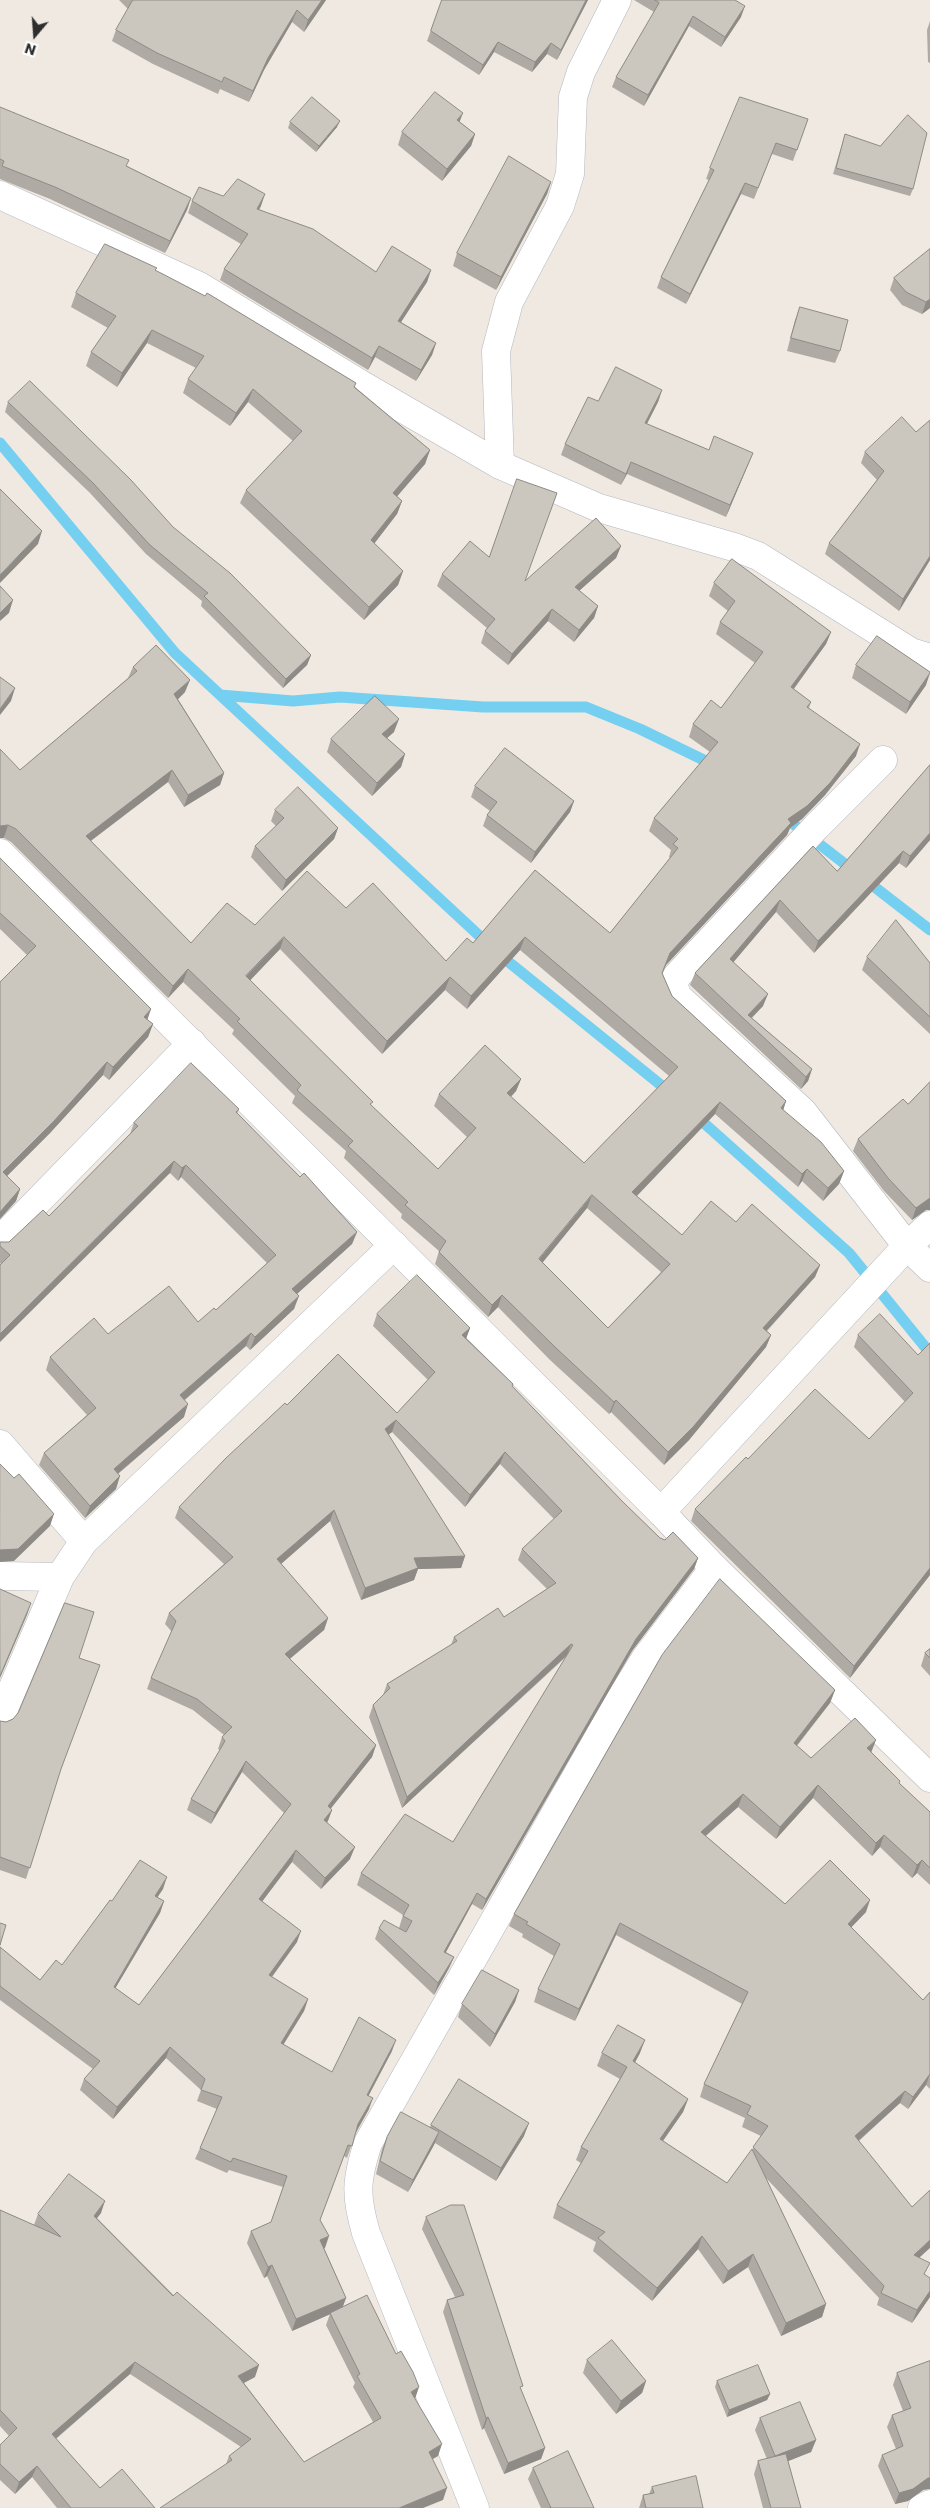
<!DOCTYPE html>
<html>
<head>
<meta charset="utf-8">
<style>
  body { margin:0 }
  #map { position:relative; width:930px; height:2508px; overflow:hidden; background:#efe9e1; font-family:Poppins,sans-serif }
  canvas { display:block }
  .north { position:absolute; left:10px; top:10px; width:50px; height:50px; -webkit-text-stroke:4px #fff; paint-order:stroke; rotate:198deg; font-size:14px; font-weight:700; line-height:20px; text-align:center; color:#2e2e2e }
  .north::after { content:''; display:block; margin:auto; width:18px; height:22px; background:#2e2e2e; clip-path:polygon(50% 0,100% 100%,50% 72%,0 100%) }
</style>
</head>
<body>
<div id="map">
<canvas width="930" height="2508"></canvas>
<div class="north">N</div>
</div>
<script>
const c = document.querySelector('canvas').getContext('2d');
c.lineJoin = 'round';
function stroke(path, color, width, dash) {
  c.strokeStyle = color;
  c.lineWidth = width;
  c.lineCap = dash ? 'butt' : 'round';
  c.setLineDash(dash || []);
  c.stroke(path);
}
function paint(path, color) {
  c.fillStyle = color;
  c.fill(path, 'evenodd');
}
const stream = new Path2D(`
  M0,443l175,210 325,302 172,139
  M220,695l73,6 47,-4 143,10h103l54,22 76,37
  M783,816l147,114
  M695,1115l154,138 81,100`);
const minor = new Path2D(`
  M0,195l199,91 163,99 138,80 99,43 138,40 21,8 153,96 19,6
  M500,465l-4,-114 13,-49 51,-96 10,-32 3,-77 8,-25 36,-72
  M883,760l-67,67 -139,149 -4,9 5,12 125,115 104,134 23,22
  M0,1240l192,-197
  M0,1444l84,97
  M661,1512l246,-266 23,-21
  M0,1576l60,1
  M0,1718l60,-141 24,-36 310,-296
  M475,2508l-109,-275c-11,-38 -10,-53 2,-90l253,-445 24,-39 69,-91
  M922,2508l8,-4`);
const tertiary = new Path2D(`
  M0,853l661,659 53,56 216,210`);
const wall = new Path2D(`
  M119,0h207l-22,32 -12,-10 -28,48 -15,32 -29,-13 -2,5 -65,-30 -41,-23 4,-11 12,-21z
  M442,0h146l-31,60 -10,-6 -15,18 -38,-20 -15,23 -52,-34z
  M634,0h101l6,17 -20,30 -32,-21 -45,80 -32,-19 4,-10 38,-65z
  M930,21v42l-2,-1 -1,-32z
  M0,107l127,59 64,32 -4,12 -22,43 -115,-54 -50,-20z
  M808,119l-15,42 -21,-7 -18,45 -13,-5 -55,110 -29,-16 4,-11 48,-97 -3,-1 4,-11z
  M290,122l47,5 -21,25 -28,-24z
  M460,122l15,12 -4,12 -29,35 -44,-36 4,-13z
  M845,134l68,55 -3,7 -77,-22z
  M551,182l-4,12 -51,96 -43,-24 4,-13z
  M223,196l38,10 -2,3 117,63 55,-2 -4,12 -26,40 35,21 -4,12 -16,26 -41,-24 -7,13 -148,-90 4,-11 17,-25 -53,-31 4,-12z
  M930,249v59l-8,6 -20,-9 -12,-15 4,-12z
  M156,271l199,116 75,63 -5,14 -28,32 5,5 -5,13 -23,30 29,27 -5,14 -34,35 -124,-117 6,-13 47,-49 -45,-39 -18,24 -47,-33 5,-14 8,-11 -49,-25 -30,44 -31,-21 5,-14 17,-24 -37,-21 5,-14z
  M800,307l40,44 -5,12 -48,-12 8,-31z
  M662,390l-4,12 -11,22 62,26 44,3 -5,12 -22,52 -99,-43 -6,11 -60,-30 4,-11 33,-43z
  M8,402l165,125 138,128 -4,10 -24,23 -82,-82 1,-5 -56,-47 -56,-61 -85,-81z
  M916,432l14,128 -31,51 -74,-57 4,-11 48,-63 -16,-17 4,-11z
  M621,546l-5,12 -37,33 19,15 -4,12 -20,24 -26,-21 -40,44 -27,-22 4,-12 2,-3 -50,-42 5,-12 47,-17 36,24z
  M714,583l117,49 -5,12 -32,45 17,13 -2,6 47,48 -31,39 -23,24 -12,9 -3,7 -121,130 -4,8 10,23 114,105 -3,9 61,61 -5,13 -16,17 -21,-20 -4,6 -83,-73 -78,82 45,39 54,-13 84,43 -5,12 -48,54 4,4 -5,12 -77,93 -25,25 -53,-53 -2,2 -59,-54 -52,-53 -10,10 -53,-53 4,-13 -38,-33 1,-4 -58,-56 2,-7 -54,-48 3,-7 -63,-62 2,-4 -51,-48 -15,16 -157,-156 -7,-4 16,-68 108,-92 5,-11 52,25 -7,7 46,74 -4,12 -36,22 -16,-25 -77,59 100,102 64,-18 91,-17 100,53 27,-18 62,-73 75,63 60,-75 -1,-1 2,-7 -22,-19 5,-13 56,-66 -21,-15 4,-13 28,-16 34,-45 -39,-29 4,-12 8,-11 -19,-15zM280,949l102,105 63,-64 22,19 53,-59 149,126 -85,87 -73,-66 5,-6 5,-12 -82,15 -5,12 33,31 -29,32 -67,-64 -121,-125zM587,1208l74,64 -53,56 -66,-66z
  M856,665l70,20 -20,29 -54,-36z
  M394,732l-7,6 18,16 -4,13 -29,29 -45,-44 4,-13z
  M930,765v75l-24,28 -7,-5 -85,90 -38,-41 -43,50 30,44 -11,12 60,51 -4,12 -7,8 -111,-104 5,-12 118,-127 24,25z
  M475,786l99,15 -4,11 -39,51 -48,-37 4,-11 3,-4 -19,-14z
  M275,810l63,18 -4,11 -52,52 -31,-34 4,-11 21,-20 -5,-5z
  M0,858l148,162 5,4 -5,13 -39,43 -6,-5 -53,58 -43,43 13,13 -4,12 -16,18 27,-264 -27,-26z
  M867,957l63,6v71l-68,-64z
  M930,1082v128h-4l-14,10 -28,-29 -31,-40 5,-12 50,-35z
  M239,1109l-2,5 63,63 57,55 -5,12 -55,50 -3,15 -44,41 -4,-4 -61,54 -1,17 -66,57 -2,15 -31,29 -46,-53 5,-12 43,-38 -41,-45 4,-13 58,-23 90,-12 18,-12 51,-47 -86,-86 -3,4 -8,-8 -169,91 -1,-1v-21h9l40,-26 81,-82 4,-11z
  M377,1314l93,14 -4,10 47,46 -1,3 110,114 38,37 38,20 -4,11 -62,82 -150,259 -10,-6 -26,48 8,5 -5,11 -15,27 -59,-56 4,-11h20l4,-13 -46,-30 4,-12 92,-31 114,-186 -165,152 -33,-91 4,-12 10,-10 4,-11 64,-39 3,-8 50,-20 43,-28 -29,-29 4,-11 32,-30 -54,-55 -35,43 -73,-75 -4,3 77,121 -4,12 -43,1 -4,11 -53,20 -31,-79 -49,43 47,54 -4,12 -34,29 86,86 -4,12 -41,51 1,2 -5,12 23,37 -29,30 -29,-27 -30,39 35,41 -25,35 36,22 -4,12 -21,34 49,27 60,-21 -23,44v14l-13,24 -9,25 -3,-2 -24,64 5,28h-1l22,50 -4,10 73,91 23,57 -6,3 11,41 -217,-36 3,-8 12,-9 -111,-73 -74,65 44,49 55,20h-98l-25,-31 -17,17 -15,-14v-35l9,-9 -9,-10v-216l34,15 4,-11 63,-1 -4,5 158,159 -11,6 60,79 69,-40 -20,-35 2,-4 -29,-58 4,-11 -38,17 -25,-55 -3,2 -17,-35 4,-12 20,-9 12,-35 -54,-17 -2,3 -32,-14 5,-11 17,-39 -20,-8 4,-11 -35,-32 -53,61 -33,-29 4,-11 9,-10 -93,-69v-53l40,33 22,-15 50,-64 51,-12 -6,8 7,4 -4,12 -45,75 24,17 145,-192 -42,-41 -31,52 -24,-14 4,-11 29,-49 -2,-1 4,-12 2,-2 -31,-25 -46,-21 4,-11 21,-46 -7,-8 4,-11 55,-49 -49,-46 4,-11 108,-102 110,8 31,-33 -55,-54z
  M858,1335l60,20 12,-12v232l-80,103 -159,-157 4,-12 53,-50 121,-20 36,-37 -51,-55z
  M930,1649v27l-9,-10 4,-13z
  M79,1658l-19,113 -34,108 -26,-9v-149l6,1 7,-3z
  M835,1690l-5,13 -33,43 14,12 60,-6 28,31 31,29v73l-13,-12 -5,5 -32,-31 -8,9 -59,-58 -37,41 -38,-32 -32,29 79,68 81,8 -15,15 72,73 7,-8v97l-4,-4 -18,24 -8,-6 -41,38 61,117 5,17 5,3v19l-18,26 -35,-18 2,-7 -113,-120 60,126 -4,13 -41,19 -33,-69 -25,17 -25,-35 -46,52 -59,-50 3,-9 -43,-24 4,-13 24,-42 -5,-3 5,-13 39,-68 -23,-13 5,-13h38l-5,10 53,36 -5,13 -20,29 64,42 25,-33 9,-14 -19,-9 3,-9 -45,-21 4,-13 38,-80 -126,-69 -41,86 -41,-19 4,-13 16,-33 -32,-19 1,-3 -14,-8 5,-12z
  M519,1990l-4,12 -25,45 -32,-30 4,-13z
  M431,2125l93,11 -28,45 -61,-38 -27,49 -32,-18 6,-25 5,-12 43,-10z
  M426,2217l95,173 24,58 -4,11 -37,15 -20,-46 -2,2 -39,-118 4,-12 8,-3 -33,-68z
  M587,2360l59,21 -4,12 -26,21 -33,-41z
  M930,2361l-7,129 -15,11 -13,3 -17,-38 4,-11 14,-6 -9,-22 5,-12 11,-4 -10,-26 4,-12z
  M717,2381l53,13 -3,6 -40,17 -12,-30z
  M760,2418l56,22 -5,12 -23,9 13,47h-38l-9,-34 4,-13 9,-2 -12,-29z
  M533,2468l61,40h-53l-13,-29z
  M652,2487l51,21h-64l4,-13 6,-1z`);
const shadedWall = new Path2D(`
  M322,0h4l-22,32 4,-12z
  M586,0h2l-31,60 4,-10z
  M745,6l-4,11 -20,30 4,-10z
  M297,10l-5,12 -28,48 -15,32 4,-11 15,-33z
  M693,16l-4,10 -45,80 4,-11z
  M498,42l-4,10 -15,23 4,-10z
  M551,43l-4,11 -15,18 3,-10z
  M463,113l-5,13 -1,-6z
  M340,121l-3,6 -21,25 3,-6z
  M475,134l-4,12 -29,35 5,-12z
  M551,182l-4,12 -51,96 5,-13z
  M745,183l-4,11 -55,110 4,-10z
  M265,194l-4,12 -8,14 4,-11z
  M191,198l-4,12 -22,43 5,-12z
  M431,270l-4,12 -33,51 4,-12z
  M930,299v9l-8,6 4,-12z
  M152,330l-5,13 -30,44 5,-14z
  M436,343l-4,12 -16,26 5,-11z
  M379,346l-4,11 -7,13 4,-12z
  M253,389l-5,13 -18,24 6,-13z
  M662,390l-4,12 -17,33 4,-12z
  M430,450l-5,14 -37,43 5,-14z
  M753,453l-5,12 -22,52 4,-12z
  M631,462l-4,12 -6,11 5,-11z
  M402,501l-5,13 -31,40 5,-14z
  M42,531l-4,13 -38,39v-8z
  M621,546l-5,12 -46,41 5,-12z
  M930,556v4l-31,51 4,-12z
  M403,571l-5,14 -34,35 5,-13z
  M13,600l-4,13 -9,8v-8z
  M598,606l-4,12 -20,24 5,-12z
  M552,609l-4,12 -40,44 4,-11z
  M831,632l-5,12 -40,55 5,-12z
  M311,655l-4,10 -24,23 3,-9z
  M930,673l-4,12 -20,29 4,-12z
  M190,680l-5,12 -15,15 4,-13z
  M15,688l-4,13 -11,14v-6z
  M399,719l-5,13 -17,15 5,-13z
  M860,744l-4,12 -31,39 -23,24 -12,9 -3,7 -121,130 -9,20 13,-32 118,-134z
  M405,754l-4,13 -29,29 5,-13z
  M172,770l-4,12 -87,66 5,-12z
  M224,773l-4,12 -36,22 4,-12z
  M574,801l-4,11 -39,51 4,-11z
  M8,825l-4,13h-4v-12z
  M338,828l-4,11 -52,52 4,-11z
  M930,833v7l-24,28 4,-12z
  M903,851l-4,12 -85,90 4,-12z
  M780,900l-4,12 -50,59 4,-12z
  M284,937l-4,12 -38,40 4,-13z
  M525,937l-5,13 -53,59 4,-13z
  M188,969l-5,13 -15,16 5,-12z
  M450,977l-5,13 -63,64 5,-13z
  M768,994l-5,12 -16,16 1,-7z
  M151,1009l-4,12 -3,-4z
  M153,1024l-5,13 -39,43 4,-13z
  M107,1062l-4,13 -53,58 -50,50 3,-11z
  M812,1069l-4,12 -7,8 5,-12z
  M521,1079l-5,12 -14,15 5,-13z
  M786,1101l-4,13 -1,-6z
  M720,1102l-5,12 -87,91 4,-13z
  M174,1161l-4,12 -170,169v-8z
  M186,1165l-5,12 -3,4 4,-13z
  M807,1169l-5,12 -4,6 4,-13z
  M844,1171l-5,13 -16,17 5,-13z
  M20,1189l-4,12 -16,18v-7z
  M592,1195l-5,13 -52,64 4,-13z
  M930,1198v12h-4l-14,10 4,-12z
  M357,1232l-5,12 -64,58 4,-13z
  M820,1265l-5,12 -57,63 5,-12z
  M502,1295l-4,12 -10,10 4,-12z
  M299,1296l-5,13 -44,41 5,-13z
  M470,1328l-4,11 -4,-4z
  M251,1333l-5,13 -70,61 4,-12z
  M771,1335l-5,12 -77,93 -25,25 4,-13z
  M616,1400l-5,12 -2,2 5,-12z
  M188,1404l-4,13 -75,64 5,-12z
  M396,1420l-4,12 -11,9 4,-12z
  M505,1452l-5,12 -35,43 5,-12z
  M120,1476l-4,13 -31,29 5,-12z
  M334,1510l-4,11 -57,50 4,-12z
  M54,1514l-4,12 -36,35 -14,1v-12z
  M465,1556l-4,12 -43,1 -4,11 -53,20 4,-12 49,-30z
  M698,1558l-4,11 -62,82 -150,259 4,-11 150,-260z
  M930,1568v7l-80,103 4,-12z
  M31,1603l-4,12 -27,63v-2z
  M328,1618l-4,12 -43,36 4,-12z
  M571,1644l-4,11 -165,153 5,-11z
  M835,1690l-5,13 -41,52 5,-12z
  M876,1740l-5,13 -4,-5z
  M376,1745l-4,12 -48,60 4,-11z
  M246,1761l-4,11 -31,52 4,-11z
  M818,1785l-5,13 -37,41 4,-12z
  M743,1794l-5,13 -42,37 5,-12z
  M332,1810l-4,11 -8,10 4,-11z
  M884,1835l-4,12 -8,9 4,-13z
  M355,1847l-5,12 -29,30 4,-11z
  M296,1850l-4,12 -37,49 4,-12z
  M922,1860l-5,13 -5,5 5,-13z
  M167,1877l-4,12 -12,18 4,-11z
  M477,1893l-5,11 -32,59 4,-11z
  M870,1900l-4,12 -23,24 5,-12z
  M164,1901l-4,12 -51,86 5,-12z
  M620,1923l-4,12 -41,86 4,-12z
  M301,1931l-4,11 -32,44 4,-11z
  M454,1957l-5,11 -15,27 4,-12z
  M519,1990l-4,12 -25,45 5,-13z
  M308,1999l-4,12 -27,44 4,-12z
  M396,2040l-4,11 -29,55 4,-11z
  M645,2040l-5,13 -12,21 5,-13z
  M170,2047l-4,11 -53,61 4,-12z
  M930,2074l-4,11 -18,24 5,-12z
  M905,2091l-5,12 -50,45 5,-12z
  M373,2098l-4,11 -15,26 4,-11z
  M688,2099l-5,13 -28,40 5,-13z
  M529,2123l-5,13 -28,45 5,-13z
  M439,2132l-5,13 -26,47 5,-12z
  M105,2201l-4,12 -11,14 4,-11z
  M329,2236l-4,12 -9,4 4,-12z
  M702,2236l-4,13 -46,52 5,-13z
  M930,2240v8l-21,19 5,-12z
  M753,2254l-5,13 -25,17 5,-13z
  M272,2265l-5,11 -3,2 4,-11z
  M930,2291v6l-18,26 5,-13z
  M346,2298l-4,11 -50,22 4,-12z
  M826,2304l-4,13 -41,19 5,-13z
  M135,2362l-5,12 -83,72 5,-12z
  M259,2365l-4,12 -21,11 4,-12z
  M646,2381l-4,12 -26,21 5,-13z
  M419,2387l-4,12 -4,-7z
  M770,2394l-3,6 -40,17 2,-7z
  M488,2417l-4,11 -2,2 4,-12z
  M816,2440l-5,12 -40,16 4,-12z
  M442,2444l-4,12 -14,8 5,-12z
  M545,2448l-4,11 -37,15 4,-11z
  M37,2466l-5,11 -17,17 4,-12z
  M928,2478h2v11l-7,1 -15,11 -13,3 4,-11z
  M447,2488l-4,12 -20,8h-24z`);
const building = new Path2D(`
  M133,0h189l-14,20 -11,-10 -29,48 -15,33 -29,-14 -2,5 -65,-29 -41,-23z
  M442,0h144l-25,50 -10,-7 -16,19 -37,-20 -15,23 -52,-34z
  M655,0h80l10,6 -20,31 -32,-21 -45,79 -32,-18 43,-74z
  M435,92l28,21 -6,7 18,14 -28,35 -45,-37z
  M312,97l28,24 -21,25 -29,-24z
  M740,97l68,22 -11,31 -21,-7 -18,45 -13,-5 -55,111 -29,-17 53,-107 -4,-2z
  M0,107l129,53 -3,6 65,32 -21,43 -115,-54 -53,-21 2,-5 -4,-2z
  M908,115l19,18 -14,56 -77,-21 9,-34 35,12z
  M509,156l42,26 -50,95 -44,-24z
  M238,179l27,15 -8,15 56,20 63,43 16,-26 39,24 -33,51 38,22 -15,27 -42,-24 -7,12 -148,-89 24,-35 -56,-33 7,-14 24,9z
  M105,244l52,24 -2,2 50,26 2,-3 149,90 -2,4 76,63 -37,43 9,8 -31,39 32,31 -34,36 -123,-117 56,-59 -49,-42 -17,24 -48,-34 16,-23 -52,-26 -30,43 -31,-21 25,-36 -40,-23z
  M930,249v50l-4,3 -20,-10 -12,-14z
  M800,307l48,13 -8,31 -49,-13z
  M616,367l46,23 -17,33 64,27 5,-14 39,17 -23,52 -99,-43 -5,12 -61,-30 23,-47 10,4z
  M30,381l101,99 42,47 57,46 81,82 -25,24 -82,-83 4,-3 -58,-48 -57,-62 -85,-81z
  M902,417l14,15 14,-12v136l-27,43 -74,-56 55,-72 -19,-19z
  M517,479l40,14 -32,88 71,-63 25,28 -46,41 23,19 -19,24 -27,-21 -40,45 -27,-23 10,-12 -53,-45 28,-33 19,16z
  M0,489l42,42 -42,44z
  M732,559l99,73 -40,55 20,15 -4,5 53,37 -30,39 -23,23 -19,13 3,4 -121,130 -8,20 10,23 114,105 -5,7 40,34 23,29 -16,17 -21,-19 -5,5 -82,-72 -88,90 50,43 29,-34 25,21 16,-18 68,61 -57,63 8,7 -78,92 -25,25 -52,-52 -2,2 -59,-55 -53,-52 -10,10 -53,-53 7,-11 -41,-36 3,-3 -60,-56 5,-5 -56,-51 4,-5 -64,-64 3,-2 -52,-50 -15,17 -157,-157 -8,-4 -8,1v-77l20,21 117,-99 -4,-4 23,-22 34,35 -16,14 50,79 -36,22 -16,-25 -86,66 105,107 36,-40 28,22 52,-54 39,37 27,-25 73,78 21,-23 6,5 62,-73 75,63 68,-85 -5,-4 5,-5 -24,-21 64,-76 -25,-18 18,-24 10,8 42,-56 -43,-30 15,-21 -21,-18zM284,937l103,104 63,-64 21,19 54,-59 153,130 -94,96 -77,-70 14,-14 -36,-34 -46,49 37,34 -38,41 -68,-65 3,-2 -127,-126zM592,1195l78,69 -62,64 -69,-69z
  M0,586l13,14 -13,13z
  M877,636l53,36v1l-20,29 -54,-37z
  M0,677l15,11 -15,21z
  M375,696l24,23 -17,15 23,20 -28,29 -46,-44z
  M505,748l69,53 -39,51 -48,-37 10,-13 -22,-16z
  M930,765v68l-20,23 -7,-5 -85,90 -38,-41 -50,59 38,35 -20,21 64,54 -6,8 -111,-104 118,-127 24,25z
  M298,787l40,41 -52,52 -31,-34 29,-28 -9,-8z
  M0,858l151,151 -7,8 9,7 -40,43 -6,-5 -53,59 -51,51 17,17 -20,23v-230l36,-36 -36,-33z
  M896,920l34,43v54l-63,-60z
  M191,1063l48,46 -3,3 64,65 4,-4 53,59 -65,57 7,7 -44,41 -4,-4 -71,62 8,9 -74,65 6,7 -30,30 -46,-53 52,-45 -46,-51 44,-39 14,16 61,-48 29,36 16,-14 2,2 60,-55 -90,-90 -4,3 -8,-7 -174,173v-69l10,-10 -10,-9v-4h9l34,-32 6,6 89,-90 -4,-3z
  M930,1082v116l-14,10 -28,-30 -30,-39 45,-40 5,5z
  M417,1275l53,53 -8,7 51,49 -1,2 110,115 38,37 5,2 8,-8 25,26 -62,81 -150,260 -9,-6 -33,59 10,5 -16,26 -59,-55 5,-8 22,12 6,-11 -9,-5 6,-11 -48,-32 44,-59 48,28 120,-197 -2,-1 -164,153 -34,-92 17,-17 -3,-4 70,-43 -3,-4 44,-29 6,9 52,-34 -34,-34 40,-38 -57,-59 -35,43 -74,-75 -11,9 80,127 -51,2 4,10 -53,20 -31,-78 -57,49 51,59 -43,36 91,91 -48,61 4,4 -8,10 31,27 -30,31 -29,-28 -37,49 42,32 -32,44 39,24 -27,44 51,29 27,-55 37,23 -29,55 6,3 -15,26 -6,22 -4,-1 -28,75 9,16 -9,4 26,58 -50,21 -24,-54 -4,2 -17,-36 20,-9 16,-46 -54,-18 -2,4 -31,-14 22,-51 -21,-7 4,-11 -35,-32 -53,60 -33,-28 16,-18 -100,-75v-39l40,33 16,-20 6,5 48,-65 2,1 28,-41 27,17 -12,19 9,5 -50,86 25,18 152,-201 -45,-43 -31,52 -24,-14 34,-58 -3,-4 10,-10 -35,-28 -46,-21 25,-57 -7,-8 64,-56 -54,-50 47,-49 59,-55 2,2 51,-51 59,59 38,-41 -58,-58z
  M880,1314l38,41 12,-12v225l-76,98 -159,-157 51,-52 2,2 67,-70 54,50 44,-46 -55,-58z
  M0,1464l14,14 5,-4 35,40 -36,35 -18,1z
  M720,1579l115,111 -41,53 17,15 44,-40 21,22 -9,8 33,33 -1,2 31,29v56l-8,-8 -5,5 -33,-30 -8,8 -58,-58 -38,42 -37,-33 -42,38 84,72 45,-44 40,40 -22,24 75,76 7,-8v82l-17,23 -8,-6 -50,45 57,71 18,-17v50l-16,15 16,8 -6,11 6,4v13l-13,19 -36,-17 3,-7 -131,-139 15,-21 -21,-12 4,-8 -47,-22 44,-92 -128,-69 -41,86 -41,-20 22,-45 -34,-20 2,-2 -14,-8 148,-259z
  M0,1589l31,14 -31,73z
  M65,1603l29,9 -15,46 21,7 -39,104 -31,99 -30,-11v-136l6,1 7,-3 5,-6z
  M930,1649v9l-5,-5z
  M0,1923l6,2 -6,20z
  M482,1970l37,20 -24,44 -33,-30z
  M618,2025l27,15 -12,21 55,38 -28,40 67,44 25,-34 74,155 -40,19 -33,-69 -25,17 -26,-35 -45,52 -59,-50 7,-6 -48,-27 31,-54 -7,-4 46,-80 -25,-14z
  M459,2079l70,44 -28,45 -70,-43z
  M401,2112l38,20 -26,48 -33,-19 7,-24z
  M69,2174l36,27 -11,15 79,80 4,-4 82,73 -21,11 66,86 77,-44 -24,-42 3,-2 -30,-61 37,-18 29,59 5,-3 12,21 6,15 -8,5 31,52 -13,8 18,36 -48,20h-239l72,-48 -3,-4 22,-17 -116,-77 -83,72 48,54 22,-19 33,39h-84l-34,-42 -18,16 -19,-18v-19l17,-17 -17,-18v-200l61,27 -23,-23z
  M451,2205h13l59,181 -3,1 25,61 -37,15 -20,-46 -2,1 -39,-118 17,-5 -38,-78z
  M612,2340l34,41 -25,20 -34,-41z
  M930,2361v117h-2l-15,11 -14,4 -17,-38 21,-9 -11,-31 19,-7 -14,-35z
  M758,2365l12,29 -41,16 -12,-29z
  M800,2402l16,38 -41,16 -15,-38z
  M568,2451l26,57h-45h2l-18,-40z
  M786,2454l15,54h-30l-13,-47z
  M696,2476l7,32h-57l-3,-13 11,-2 -2,-6z`);
stroke(stream, '#75cff0', 11);
stroke(minor, '#b4b7c1', 29);
stroke(tertiary, '#b4b7c1', 29);
stroke(minor, '#fff', 28);
stroke(tertiary, '#fff', 28);
paint(wall, '#afaba4');
paint(shadedWall, '#8e8b86');
paint(building, '#cbc7bf');
stroke(building, '#8e8b86', 1);
</script>
</body>
</html>
